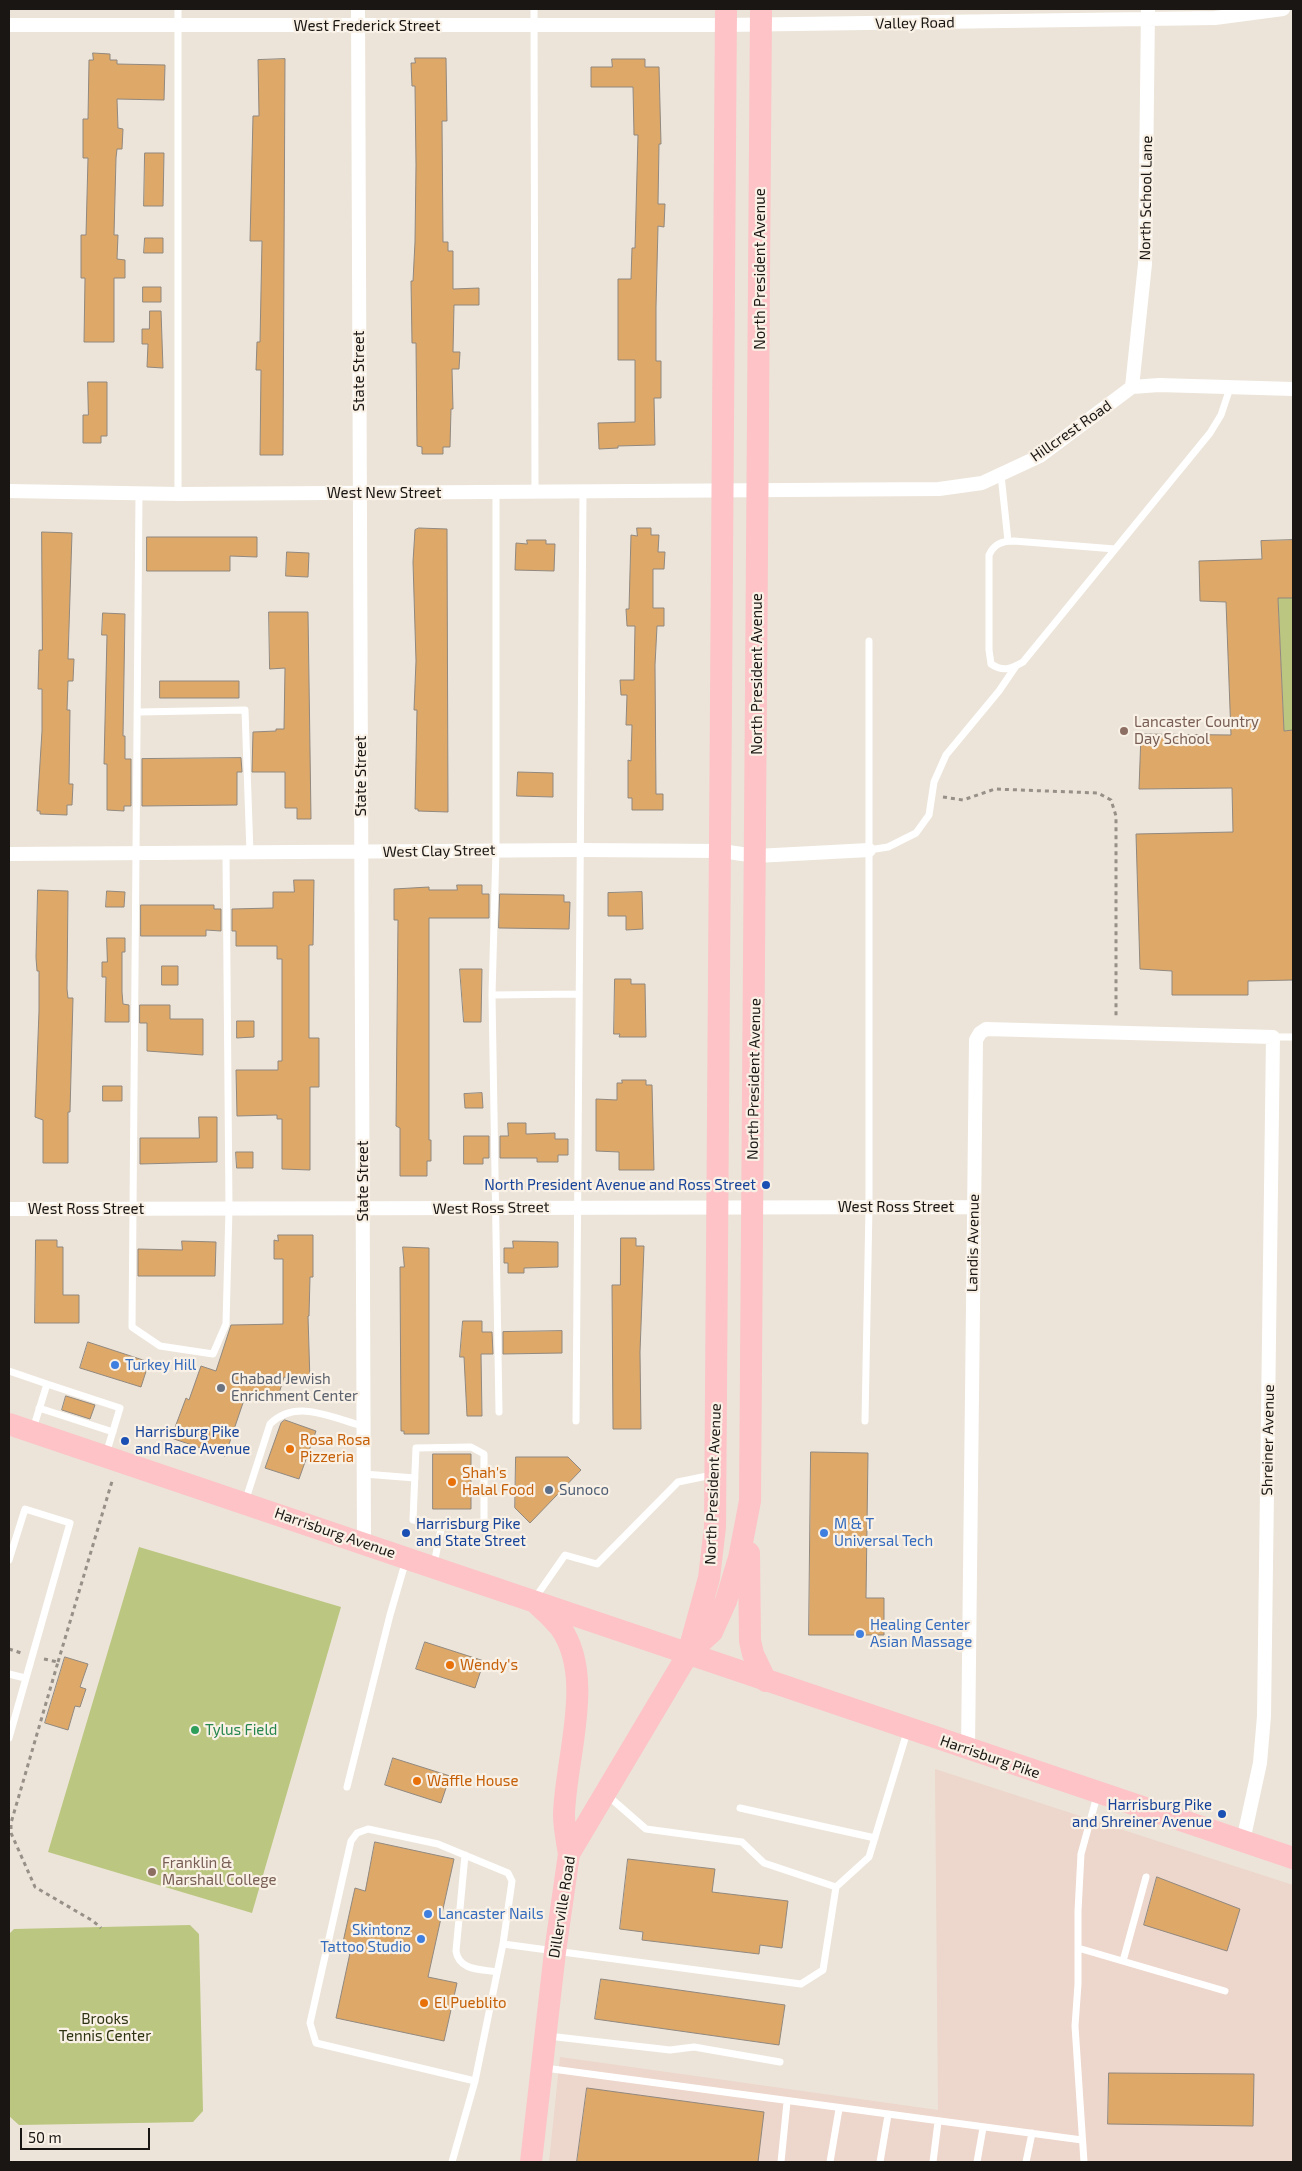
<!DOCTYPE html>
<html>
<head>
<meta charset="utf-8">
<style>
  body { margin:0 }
  #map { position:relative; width:1302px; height:2171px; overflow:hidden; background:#ece4d9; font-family:"Exo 2",sans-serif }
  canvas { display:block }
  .frame { position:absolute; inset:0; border:10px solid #191613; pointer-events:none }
  .scale { position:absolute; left:20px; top:2128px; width:130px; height:22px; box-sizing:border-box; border:2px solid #191613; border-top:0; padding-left:6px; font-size:15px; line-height:18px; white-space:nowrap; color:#191613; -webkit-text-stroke:4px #f9f1e6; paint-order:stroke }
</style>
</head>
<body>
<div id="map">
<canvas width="1302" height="2171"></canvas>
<div class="frame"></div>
<div class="scale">50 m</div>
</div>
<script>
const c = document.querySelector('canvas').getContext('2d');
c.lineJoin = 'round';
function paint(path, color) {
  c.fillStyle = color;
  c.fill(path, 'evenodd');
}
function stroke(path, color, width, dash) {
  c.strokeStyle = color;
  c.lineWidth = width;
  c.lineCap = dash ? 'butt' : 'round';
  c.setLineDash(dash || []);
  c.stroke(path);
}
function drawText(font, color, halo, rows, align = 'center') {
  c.font = font + ' "Exo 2",sans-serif';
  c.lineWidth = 4.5;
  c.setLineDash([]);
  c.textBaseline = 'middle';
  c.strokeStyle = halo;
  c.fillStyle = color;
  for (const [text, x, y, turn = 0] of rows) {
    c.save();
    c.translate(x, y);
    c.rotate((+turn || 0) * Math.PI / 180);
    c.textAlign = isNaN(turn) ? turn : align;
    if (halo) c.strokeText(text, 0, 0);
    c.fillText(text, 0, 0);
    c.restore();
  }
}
const industrial = new Path2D(`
  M935,1769l358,116v277h-744l11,-105 378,53z`);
const green = new Path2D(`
  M1278,598h15v132l-9,1z
  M139,1547l202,60 -89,306 -204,-61z
  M190,1925l9,9 4,177 -10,11 -174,3 -10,-9v-182l5,-5z`);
const building = new Path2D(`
  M93,53l17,1v6h7v4l48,1 -1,35 -47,-1 1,29 5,1 -1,20h-5l-1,9 -2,77h4l-1,24 8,1v18h-11v64h-30l1,-64h-4v-43h5l2,-77h-5v-39h5l1,-59h4z
  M415,58h31l1,63h-5l1,121h5v9h5v38l26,-1v17h-25l-1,47h7l-1,17h-7l1,40h-2l-1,38h-7v7h-21v-7l-5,-1 -1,-103h-4l-1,-62h2l2,-39 1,-77 -1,-79h-3l-1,-23h4z
  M285,59l-2,396h-23l1,-85h-5l1,-28h3l2,-101h-12l3,-125h6l-1,-56z
  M612,59h33v8h14l2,77h-2l-1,60h7l-1,23 -6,-1 -2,81v54h5v37h-7l1,47 -37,1v2l-19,1 -1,-26 37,-1v-62h-17v-81h13l1,-31h3l3,-113h-4l-1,-48h-42v-20h21z
  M145,153h19l-1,53h-19z
  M145,238h18v15h-19z
  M143,287h18v15h-18z
  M150,311h11l2,57 -16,-1 1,-23h-6v-15h7z
  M88,382h19v54h-6v7h-18v-28h5z
  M419,528l28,1 1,283 -30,-1v-2h-3l2,-99h-3l2,-49 -3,-99 2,-32z
  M637,528h14v7h8l-1,17h7l-1,17h-11v39h11v18h-7l-2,39 1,129h7v16h-31v-12h-4v-38l3,1 1,-36h-6l1,-30h-6l-1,-15h14l1,-54h-8l-1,-17h3l2,-74 6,1z
  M42,532l30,1 -4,126h6l-1,22h-5l-1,29h3l-1,74h4l-1,21h-5v10l-27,-1v-3h-3l5,-80v-42h-4l1,-39h3z
  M147,537h110v20l-27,-1v15h-83z
  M527,540h19v4h9l-1,27 -39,-1 1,-27 11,1z
  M1293,540v58h-15l6,133 9,-1v250l-45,1v14h-76v-24l-32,-2 -4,-135 97,-2 -1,-44 -93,1 2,-55 90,1 -5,-133 -26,-1 -1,-40 63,-2 -1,-18z
  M287,552l22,1 -1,24 -22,-1z
  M269,612h39l3,207h-14v-11h-12v-36h-33l1,-40 23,-1v-2h8l1,-61 -15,1z
  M103,613l22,1 -2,122h2v23h6v47h-7v5l-17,-1v-46h-3l3,-129h-5z
  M160,681h79v17h-79z
  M241,758l1,14h-5v33l-95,1v-47z
  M518,772l35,1v24l-36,-1z
  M294,880h20l-1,65h-4v93h10v49h-9v83l-28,-1v-50h-5v-4l-40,1 -1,-46h42v-9h4v-102h-5v-13h-41v-15h-4v-22l41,-1v-16h21z
  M457,885h25v9h7v24h-60v222h2v21h-4v15h-27v-48l-4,-2 2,-206h-4v-31l35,-2v3h28z
  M38,890l30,1 -1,98 1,9h5l-3,114h-2v51h-25v-43l-8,-3 4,-106v-40h-2l-1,-13z
  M107,891l18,1 -1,15h-18z
  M642,892l1,37 -17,1v-14h-18v-23z
  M500,894l64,1v7h6l-1,27 -70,-1z
  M141,905h73v4h7v22l-15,-1v6h-65z
  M107,938h18v14h-3v40l1,12 6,1v17h-24l1,-45h-4v-15h5z
  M162,966h16v19h-16z
  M460,969h22l-1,53h-17z
  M615,979h16v5h14l1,53h-27l1,-3h-6z
  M140,1005h30v14h33v36l-56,-4v-28h-7z
  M237,1021h17v16l-17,1z
  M622,1080h24v5h6l2,85h-35v-18l-23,-1v-52l21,1v-17h5z
  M103,1086h19v15h-19z
  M482,1093l1,15h-18l-1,-14z
  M199,1117h18v45l-77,2v-26h59z
  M508,1123h18v11l29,-1v6h13v16h-10v7h-21v-4h-37v-22h8z
  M464,1136h25v22h-6v6h-19z
  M236,1152h17v16h-16z
  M278,1235h35v42h-3l-1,39h-1l2,66 -26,-5 -7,23 -30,-9 -22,65 -54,-18 15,-40 3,2 12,-34 15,5 15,-46 52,-1v-65h-9v-19l4,1z
  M621,1238h15v8h8l-4,106 1,77h-28l-1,-144h8z
  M36,1240h21v7h6v48h16v28h-44z
  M182,1241l34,1 -1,34h-77v-27l44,1z
  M513,1241l45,1v25l-34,1v5h-16v-10h-4v-15h9z
  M403,1247l26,1v186h-25v-3h-3l-1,-164h4z
  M463,1321h19v11h10l1,22h-12l1,62h-15l-3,-59h-4z
  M562,1331v22l-59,1v-22z
  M88,1342l61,20 -8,25 -61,-19z
  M66,1396l29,9 -5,14 -28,-9z
  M285,1420l31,11 -17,48 -34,-11 16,-45z
  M811,1452l57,1 -2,145h18v37h-75z
  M433,1454h38v55h-38z
  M516,1457h52l13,13 -51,53 -15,-15z
  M425,1642l59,19 -9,27 -59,-19z
  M65,1657l23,7 -8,23 6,2 -6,18 -5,-1 -7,24 -23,-7z
  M393,1758l57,18 -9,27 -56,-18z
  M375,1842l79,17 -26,118 29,6 -13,58 -108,-23 14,-65 -9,-2 14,-63 10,3z
  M628,1859l87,10 -3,23 76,9 -6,47 -22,-3 -1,9 -117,-14 1,-8 -23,-3z
  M1157,1877l83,32 -13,42 -83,-26z
  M601,1979l184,26 -6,40 -184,-26z
  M1109,2073l145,1 -1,52 -145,-2z
  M587,2088l177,24 -6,50h-181z`);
const path = new Path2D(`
  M943,797l20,3 32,-11 103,4 13,7 5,16v201
  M9,1649l12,4
  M44,1659l14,3 -47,161v10l24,54 58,34 8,7
  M58,1662l55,-184`);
const lane = new Path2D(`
  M178,9v485
  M534,9l1,483
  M1001,475l7,66
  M496,492v358l-4,145 7,417
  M139,494l-7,833 28,19 53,8 13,-30 3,-115 -3,-356
  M1115,549l-101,-8c-12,0 -20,3 -25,14v95l2,14c12,8 20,5 32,-2l187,-229 11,-18 9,-27
  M138,712l107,-2 5,143
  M869,850l19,-3 28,-14 13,-18 5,-33 12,-27 53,-64 17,-25
  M492,995l87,-1
  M1273,1037h20
  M9,1371l38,13
  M39,1408l74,24
  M576,1421l7,-929
  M865,1421l4,-214v-566
  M33,1429l14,-45 73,24 -14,46
  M364,1474l51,4
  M245,1502l25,-78c26,-26 62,-6 93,2
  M9,1560l16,-51 45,14 -61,215
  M434,1564l8,-40 -29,-4 3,-72 55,-1 13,7v68l-42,2
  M535,1598l30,-43 32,9 81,-82 34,-7
  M9,1674l16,4
  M347,1787l43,-172 16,-55
  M740,1808l135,30
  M465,1855l-9,96c3,20 25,18 41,21
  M836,1887l33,-30 38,-125
  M503,1944l-28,137 -159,-38 -6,-20 41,-182 6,-8 11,-4 70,15 70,29 4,8 -9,63 298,40 22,-14 13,-83 -72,-24 -22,-21 -96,-13 -39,-34
  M1078,1948l147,43
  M1123,1961l23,-84
  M548,2036l122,14 24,-3 86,15
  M545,2068l537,72
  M452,2162l23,-81
  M781,2162l6,-60
  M830,2162l9,-53
  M880,2162l8,-47
  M933,2162l5,-40
  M977,2162l6,-34
  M1026,2162l6,-29
  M1084,2162l-9,-136 3,-42v-73l3,-57 16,-58`);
const street = new Path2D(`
  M358,9l6,1534
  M9,25h717l489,-7 68,-9
  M1132,387l13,-123 3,-255
  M9,491l169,3 761,-5 43,-6 58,-27 92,-69 27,-2 134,4
  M9,854l571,-4 141,1 35,5 113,-6
  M9,1209l965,-2
  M968,1749l8,-709 4,-7 6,-4 287,8 -9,679 -4,47 -17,78`);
const primary = new Path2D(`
  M9,1424l1284,434
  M749,1553l1,88 3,13 13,27
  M538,1605c8,7 15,14 22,22 36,50 5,132 4,188 0,13 3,26 5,39
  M688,1654l21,-76 6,-51 11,-1518
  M531,2162l24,-210 14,-98 119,-200 24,-22 14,-31 13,-43 11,-57 11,-1492`);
const markers = [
  [1124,731,5,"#8d6e63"],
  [766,1185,5,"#1a4fb4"],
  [115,1365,5,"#3f7fe0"],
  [221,1388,5,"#6b7280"],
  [125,1441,5,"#1a4fb4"],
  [290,1449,5,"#e8710a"],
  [452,1482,5,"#e8710a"],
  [549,1490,5,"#5c6f8a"],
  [406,1533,5,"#1a4fb4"],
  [824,1533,5,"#3f7fe0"],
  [860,1634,5,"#3f7fe0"],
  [450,1665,5,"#e8710a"],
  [195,1730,5,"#2e9e5b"],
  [417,1781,5,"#e8710a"],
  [1222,1814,5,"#1a4fb4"],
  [152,1872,5,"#8d6e63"],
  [428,1914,5,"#3f7fe0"],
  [421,1939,5,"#3f7fe0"],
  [424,2003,5,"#e8710a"]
];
const streetNames = [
  ["Valley Road",915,23,-1],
  ["West Frederick Street",367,26],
  ["North School Lane",1146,198,-89],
  ["North President Avenue",760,269,-90],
  ["State Street",359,371,-90],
  ["Hillcrest Road",1071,431,-35],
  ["West New Street",384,493],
  ["North President Avenue",757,674,-90],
  ["State Street",361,776,-90],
  ["West Clay Street",439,851,-1],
  ["North President Avenue",754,1079,-89],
  ["State Street",363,1181,-90],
  ["West Ross Street",896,1207],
  ["West Ross Street",491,1208,-1],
  ["West Ross Street",86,1209],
  ["Landis Avenue",973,1243,-89],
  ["Shreiner Avenue",1268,1440,-89],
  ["North President Avenue",713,1484,-88],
  ["Harrisburg Avenue",335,1533,19],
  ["Harrisburg Pike",990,1757,19],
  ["Dillerville Road",562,1907,-81]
];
const educationNames = [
  ["Lancaster Country",1134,722],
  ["Day School",1134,739],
  ["Franklin &",162,1863],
  ["Marshall College",162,1880]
];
const transitNames = [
  ["North President Avenue and Ross Street",756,1185],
  ["Harrisburg Pike",135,1432,"left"],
  ["and Race Avenue",135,1449,"left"],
  ["Harrisburg Pike",416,1524,"left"],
  ["and State Street",416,1541,"left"],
  ["Harrisburg Pike",1212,1805],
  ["and Shreiner Avenue",1212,1822]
];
const shopNames = [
  ["Turkey Hill",125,1365],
  ["M & T",834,1524],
  ["Universal Tech",834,1541],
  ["Healing Center",870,1625],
  ["Asian Massage",870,1642],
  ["Lancaster Nails",438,1914],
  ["Skintonz",411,1930,"right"],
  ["Tattoo Studio",411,1947,"right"]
];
const worshipNames = [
  ["Chabad Jewish",231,1379],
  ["Enrichment Center",231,1396]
];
const foodNames = [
  ["Rosa Rosa",300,1440],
  ["Pizzeria",300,1457],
  ["Shah's",462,1473],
  ["Halal Food",462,1490],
  ["Wendy's",460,1665],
  ["Waffle House",427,1781],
  ["El Pueblito",434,2003]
];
const serviceNames = [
  ["Sunoco",559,1490]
];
const leisureNames = [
  ["Tylus Field",205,1730]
];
const parkNames = [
  ["Brooks",105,2019],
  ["Tennis Center",105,2036]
];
paint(industrial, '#edd6cb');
paint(green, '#bbc680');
paint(building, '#dda868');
stroke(building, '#91887f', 1);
stroke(path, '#969088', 3, [4, 4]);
stroke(lane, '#fff', 7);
stroke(street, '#fff', 14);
stroke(primary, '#fdc3c6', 22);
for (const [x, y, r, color] of markers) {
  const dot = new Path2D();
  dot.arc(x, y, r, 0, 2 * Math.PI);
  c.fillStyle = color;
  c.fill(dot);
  stroke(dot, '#f9f1e6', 2);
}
drawText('15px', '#191613', '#f9f1e6', streetNames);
drawText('15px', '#785e54', '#f9f1e6', educationNames, 'left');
drawText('15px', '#164399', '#f9f1e6', transitNames, 'right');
drawText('15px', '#366cbe', '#f9f1e6', shopNames, 'left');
drawText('15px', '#5b616d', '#f9f1e6', worshipNames, 'left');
drawText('15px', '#c56008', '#f9f1e6', foodNames, 'left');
drawText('15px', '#4e5e75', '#f9f1e6', serviceNames, 'left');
drawText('15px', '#27864d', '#f9f1e6', leisureNames, 'left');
drawText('15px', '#2d3210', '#f9f1e6', parkNames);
</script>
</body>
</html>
